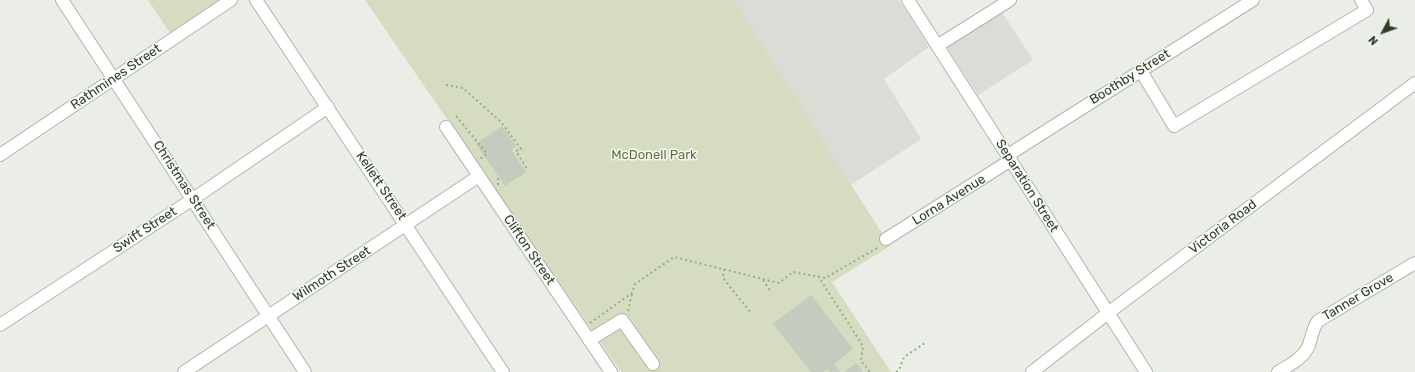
<!DOCTYPE html>
<html>
<head>
<meta charset="utf-8">
<style>
  body { margin:0 }
  #map { position:relative; width:1415px; height:372px; overflow:hidden; background:#eaeee6; font-family:Rubik,sans-serif }
  canvas { display:block }
  .north { position:absolute; left:1363px; top:12px; width:40px; height:40px; -webkit-text-stroke:3px #f9faf7; paint-order:stroke; rotate:229deg; font-size:11px; font-weight:700; line-height:16px; text-align:center; color:#2e3e27 }
  .north::after { content:''; display:block; margin:auto; width:14px; height:18px; background:#2e3e27; clip-path:polygon(50% 0,100% 100%,50% 72%,0 100%) }
</style>
</head>
<body>
<div id="map">
<canvas width="1415" height="372"></canvas>
<div class="north">N</div>
</div>
<script>
const c = document.querySelector('canvas').getContext('2d');
c.lineJoin = 'round';
function paint(path, color) {
  c.fillStyle = color;
  c.fill(path, 'evenodd');
}
function stroke(path, color, width, dash) {
  c.strokeStyle = color;
  c.lineWidth = width;
  c.lineCap = dash ? 'butt' : 'round';
  c.setLineDash(dash || []);
  c.stroke(path);
}
function drawText(font, color, halo, rows, align = 'center') {
  c.font = font + ' Rubik,sans-serif';
  c.lineWidth = 3;
  c.setLineDash([]);
  c.textBaseline = 'middle';
  c.strokeStyle = halo;
  c.fillStyle = color;
  for (const [text, x, y, turn = 0] of rows) {
    c.save();
    c.translate(x, y);
    c.rotate((+turn || 0) * Math.PI / 180);
    c.textAlign = isNaN(turn) ? turn : align;
    if (halo) c.strokeText(text, 0, 0);
    c.fillText(text, 0, 0);
    c.restore();
  }
}
const built = new Path2D(`
  M734,0h165l30,47 -45,32 37,60 -70,46z
  M1002,12l31,48 -55,35 -31,-48z`);
const green = new Path2D(`
  M148,0h70l1,1 -49,32z
  M365,0h369l156,246 -58,36 59,90h-270z`);
const building = new Path2D(`
  M502,126l14,20 -5,4 15,22 -21,14 -29,-42z
  M811,295l42,54 -19,15 6,8h-10l-3,-3 -4,3h-12l-38,-48z
  M856,363l7,9h-18z`);
const path = new Path2D(`
  M446,85l17,3 38,34 20,27 -5,2 11,18
  M456,116l31,38 -7,5
  M498,185v-7l2,-1
  M724,269l-1,9 28,35
  M818,276l45,70 -2,15 9,11
  M763,280l8,12
  M628,311l4,-17
  M590,323l42,-30 3,-9 39,-27 105,26 14,-11 32,6 54,-31
  M896,372l3,-2 5,-13 21,-14`);
const minor = new Path2D(`
  M62,0l243,372
  M256,0l247,372
  M908,0l238,372
  M937,46l73,-46
  M1141,71l33,55 193,-116 -6,-10
  M446,127l165,245
  M0,155l231,-155
  M1008,155l245,-155
  M886,239l125,-79
  M0,325l193,-126 135,-92
  M589,340l33,-20 31,44
  M184,372l295,-196
  M1032,372l76,-59 307,-230
  M1278,372c11,-7 26,-14 31,-27 3,-9 3,-15 9,-24l97,-58`);
const streetNames = [
  ["Rathmines Street",116,77,-34],
  ["Boothby Street",1130,77,-32],
  ["Christmas Street",184,185,57],
  ["Kellett Street",381,186,56],
  ["Separation Street",1027,186,58],
  ["Lorna Avenue",949,200,-32],
  ["Victoria Road",1223,227,-37],
  ["Swift Street",145,230,-33],
  ["Clifton Street",529,250,56],
  ["Wilmoth Street",332,274,-33],
  ["Tanner Grove",1358,297,-31]
];
const parkNames = [
  ["McDonell Park",654,155]
];
paint(built, '#d9ddd5');
paint(green, '#d6dcc2');
paint(building, '#c4cbbf');
stroke(minor, '#aeb6a9', 14);
stroke(path, '#97ae8a', 2, [2, 3]);
stroke(minor, '#fff', 12);
drawText('13px', '#2e3e27', '#f9faf7', streetNames);
drawText('13px', '#5d7135', '#f9faf7', parkNames);
</script>
</body>
</html>
